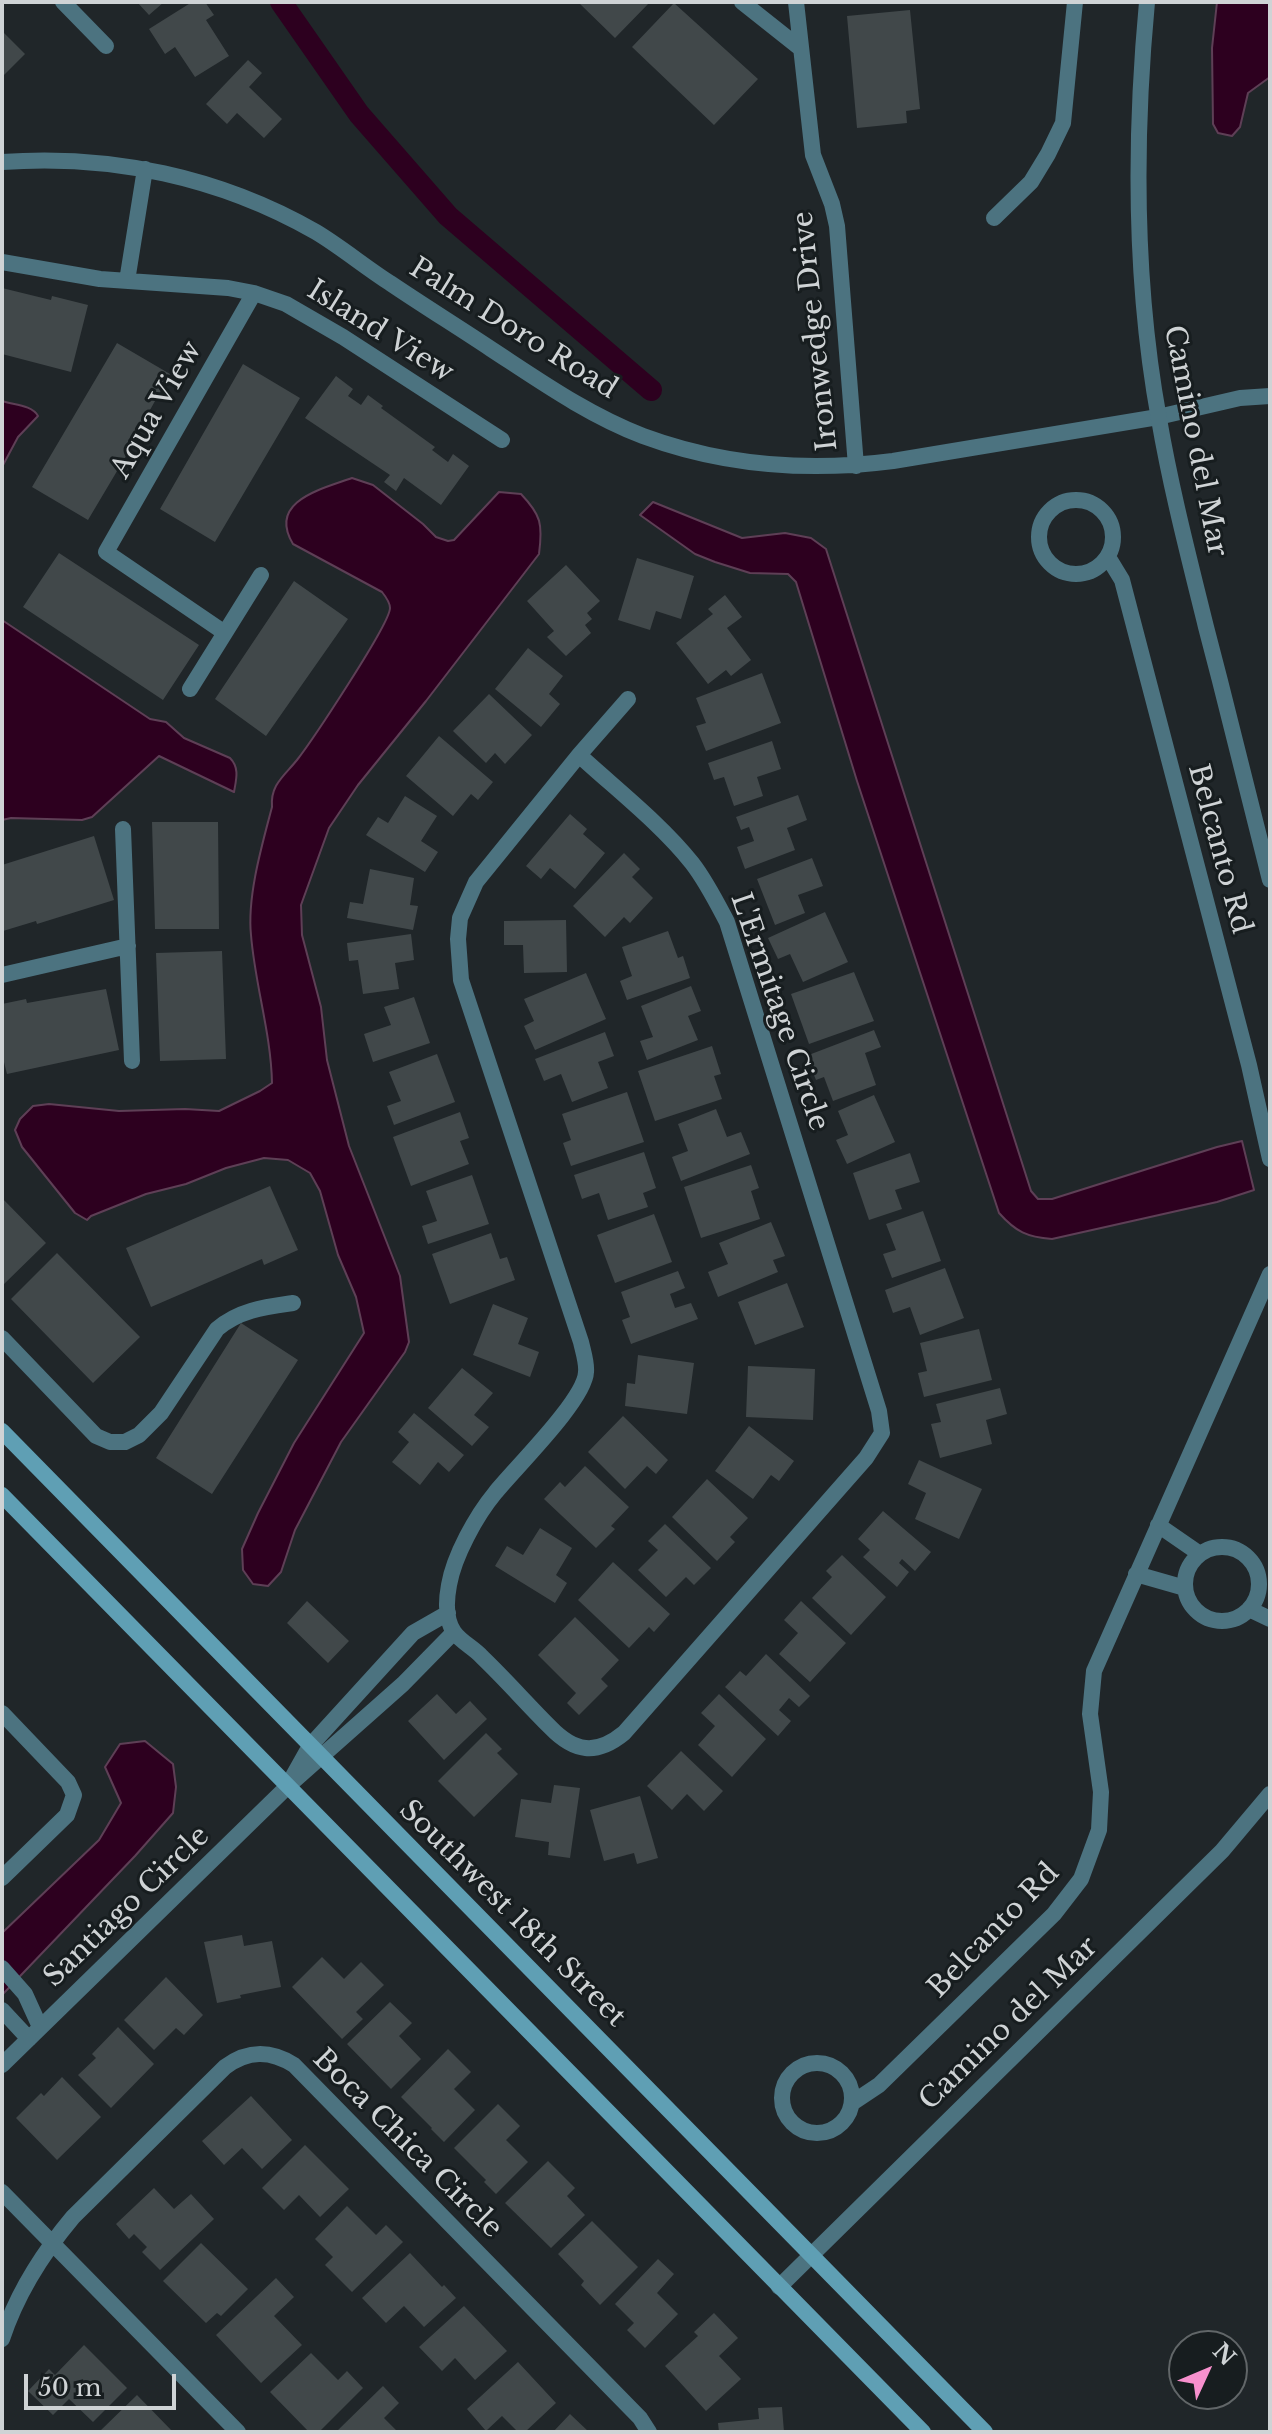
<!DOCTYPE html>
<html>
<head>
<meta charset="utf-8">
<style>
  body { margin:0 }
  #map { position:relative; width:1272px; height:2434px; overflow:hidden; background:#202629; font-family:"Libre Baskerville",serif }
  canvas { display:block }
  .frame { position:absolute; inset:0; border:4px solid #cfd3d5; pointer-events:none }
  .north { position:absolute; left:1168px; top:2330px; width:80px; height:80px; box-sizing:border-box; background:#171d1f; border:2px solid #616668; border-radius:50%; rotate:46deg; font-size:22px; font-weight:700; line-height:32px; text-align:center; color:#cfd3d5 }
  .north::after { content:''; display:block; margin:auto; width:28px; height:36px; background:#f790cd; clip-path:polygon(50% 0,100% 100%,50% 72%,0 100%) }
  .scale { position:absolute; left:24px; top:2374px; width:152px; height:36px; box-sizing:border-box; border:4px solid #cfd3d5; border-top:0; padding-left:10px; font-size:24px; line-height:28px; white-space:nowrap; color:#cfd3d5; -webkit-text-stroke:6px #171d1f; paint-order:stroke }
</style>
</head>
<body>
<div id="map">
<canvas width="1272" height="2434"></canvas>
<div class="frame"></div>
<div class="north">N</div>
<div class="scale">50 m</div>
</div>
<script>
const c = document.querySelector('canvas').getContext('2d');
c.lineJoin = 'round';
function paint(path, color) {
  c.fillStyle = color;
  c.fill(path, 'evenodd');
}
function stroke(path, color, width, dash) {
  c.strokeStyle = color;
  c.lineWidth = width;
  c.lineCap = dash ? 'butt' : 'round';
  c.setLineDash(dash || []);
  c.stroke(path);
}
function drawText(font, color, halo, rows, align = 'center') {
  c.font = font + ' "Libre Baskerville",serif';
  c.lineWidth = 6;
  c.setLineDash([]);
  c.textBaseline = 'middle';
  c.strokeStyle = halo;
  c.fillStyle = color;
  for (const [text, x, y, turn = 0] of rows) {
    c.save();
    c.translate(x, y);
    c.rotate((+turn || 0) * Math.PI / 180);
    c.textAlign = isNaN(turn) ? turn : align;
    if (halo) c.strokeText(text, 0, 0);
    c.fillText(text, 0, 0);
    c.restore();
  }
}
const water = new Path2D(`
  M1217,2h53v75l-22,16 -8,34 -8,9 -14,-3 -5,-9 -1,-76z
  M2,401c12,4 30,4 36,15l-20,21 -16,30z
  M352,478l21,7 50,39 13,13 12,4 6,-1 45,-48 22,2c20,21 22,30 18,60l-113,147 -68,84 -29,43 -28,77 1,30 19,72 6,53 22,86 51,130 9,66 -4,10 -64,90 -46,88 -14,42 -13,14 -15,-2 -10,-14 -1,-21 16,-36 36,-70 70,-110 -8,-36 -18,-42 -18,-64 -10,-18 -22,-13 -24,-2 -38,10 -40,16 -40,10 -55,22 -4,4 -12,-7 -53,-66 -7,-17 5,-11 13,-13 16,-2 70,7 66,-2 34,2 41,-20 12,-8c-1,-50 -17,-98 -21,-148 -4,-39 11,-90 21,-128 -2,-22 12,-31 25,-47 14,-18 93,-136 93,-152 0,-6 -4,-11 -8,-16l-89,-48c-26,-43 29,-55 59,-66z
  M653,502l89,36 43,-5 26,5 15,11 205,642 7,8h14l165,-52 25,-6 12,49 -37,12 -165,37c-25,-2 -36,-7 -53,-26l-142,-432 -61,-199 -8,-8 -38,-1 -35,-11 -20,-8 -55,-39z
  M2,620l148,99 16,3 18,16 46,20c10,10 6,22 4,34l-75,-36 -67,61 -10,3 -71,-2 -9,2z
  M145,1741l28,23 3,23 -3,26 -38,43 -133,139v-62l97,-93 22,-37 -16,-36 15,-23z`);
const canal = new Path2D(`
  M281,2l78,112 89,102 203,174`);
const building = new Path2D(`
  M137,2h27l-15,13z
  M192,2h13l9,13 -8,5 23,36 -34,21 -20,-30 -10,7 -16,-25z
  M578,2h72l-35,36z
  M674,3l84,76 -44,46 -82,-78z
  M910,10l10,99 -14,2 1,12 -50,5 -10,-112z
  M2,31l23,23 -23,23z
  M248,60l14,13 -13,14 33,32 -18,19 -27,-25 -10,11 -21,-20z
  M2,288l49,12 1,-4 36,9 -17,67 -69,-18z
  M117,343l53,31 -30,54 2,1 -54,91 -56,-33z
  M243,364l57,34 -85,144 -55,-33z
  M336,376l17,13 -5,7 13,9 7,-10 15,11 -2,2 54,39 -3,3 16,12 5,-8 16,12 -28,39 -37,-27 -8,13 -12,-9 6,-7 -85,-57z
  M59,553l140,92 -36,55 -140,-93z
  M637,558l57,18 -13,43 -25,-8 -6,19 -32,-10z
  M566,565l34,36 -13,12 5,6 -7,6 6,8 -25,23 -19,-19 7,-6 -27,-30z
  M294,581l54,38 -82,117 -51,-37z
  M725,595l17,22 -15,11 24,32 -20,16 -5,-6 -18,14 -32,-41 37,-29 -5,-5z
  M528,648l35,28 -14,18 11,10 -19,23 -46,-38z
  M762,673l19,50 -75,28 -10,-25 10,-3 -10,-25z
  M489,694l43,41 -27,29 -10,-11 -9,10 -33,-32z
  M439,736l54,46 -15,18 -7,-6 -18,22 -47,-40z
  M772,741l9,28 -24,8 6,19 -29,10 -10,-29 -10,3 -6,-17z
  M798,795l9,25 -20,8 8,22 -50,19 -8,-22 17,-6 -5,-14 -8,3 -5,-13z
  M405,796l32,20 -16,25 17,11 -13,20 -59,-37 12,-18 10,6z
  M570,814l17,15 -4,5 22,19 -30,36 -25,-21 -9,11 -15,-13z
  M152,822h66l1,107h-64z
  M94,836l20,64 -77,24 -1,-3 -33,10 -1,-66z
  M624,853l16,16 -8,8 21,21 -23,25 -6,-6 -19,20 -32,-31z
  M812,858l11,28 -25,9 7,18 -30,12 -18,-46z
  M370,869l44,9 -4,27 8,1 -5,24 -66,-12 3,-16 13,2z
  M825,912l23,50 -45,20 -13,-28 -12,5 -10,-21z
  M566,920l1,52 -43,1 -1,-28h-19v-24z
  M668,931l10,27 5,-2 7,22 -63,22 -7,-19 12,-5 -10,-29z
  M411,934l3,26 -19,3 4,26 -36,5 -5,-34 -9,1 -2,-18z
  M222,951l4,108 -66,2 -4,-108z
  M854,972l20,49 -65,23 -18,-50z
  M586,973l20,46 -71,31 -11,-24 10,-5 -10,-22z
  M691,986l10,25 -13,5 10,24 -51,20 -7,-19 13,-4 -12,-31z
  M106,989l13,61 -112,24 -5,-20v-50l24,-5 1,4z
  M414,997l16,46 -57,19 -9,-28 27,-9 -7,-18z
  M874,1030l7,17 -16,6 11,32 -43,16 -9,-24 -8,3 -10,-24z
  M605,1032l9,24 -16,6 10,26 -36,14 -11,-28 -17,7 -9,-22z
  M712,1046l9,28 -7,2 8,23 -67,22 -17,-50z
  M437,1054l18,48 -61,23 -7,-19 14,-5 -12,-29z
  M627,1092l17,50 -73,24 -8,-23 8,-3 -9,-26z
  M874,1095l21,47 -48,22 -11,-24 12,-5 -10,-24z
  M716,1109l11,28 14,-5 9,22 -69,27 -9,-24 16,-6 -10,-27z
  M460,1112l9,26 -9,3 9,23 -58,22 -18,-49z
  M644,1152l12,36 -13,5 5,14 -40,13 -9,-27 -17,6 -8,-24z
  M910,1153l10,29 -25,8 7,19 -33,11 -16,-47z
  M751,1165l8,23 -8,3 9,28 -59,19 -17,-51z
  M472,1175l17,49 -61,20 -6,-18 15,-5 -11,-30z
  M270,1186l28,64 -34,15 -2,-6 -111,48 -25,-59z
  M2,1198l44,45 -44,43z
  M923,1211l18,50 -49,17 -9,-24 13,-4 -10,-26z
  M654,1214l18,48 -57,21 -18,-48z
  M771,1222l14,34 -12,4 5,12 -60,25 -10,-25 20,-8 -9,-21z
  M491,1233l9,26 7,-2 8,23 -65,24 -18,-50z
  M57,1253l83,84 -47,46 -82,-84z
  M945,1268l19,50 -44,17 -10,-28 -17,6 -8,-23z
  M678,1271l7,17 -15,6 5,14 16,-5 7,16 -67,25 -9,-24 8,-3 -9,-25z
  M787,1283l17,44 -49,18 -17,-43z
  M493,1304l35,14 -10,26 21,8 -9,25 -57,-22z
  M241,1323l57,37 -86,134 -56,-36z
  M979,1329l13,51 -68,17 -6,-24 9,-2 -7,-28z
  M638,1355l56,8 -7,51 -62,-8 2,-23 8,1z
  M748,1366l67,3 -2,51 -67,-3z
  M462,1368l31,25 -19,22 15,12 -17,19 -44,-38z
  M1000,1388l7,26 -21,6 6,24 -52,14 -9,-34 10,-2 -5,-18z
  M414,1413l50,42 -15,17 -11,-10 -18,23 -28,-23 17,-20 -11,-10z
  M623,1416l45,44 -12,14 -9,-8 -22,23 -37,-37z
  M749,1426l45,35 -15,20 -8,-6 -18,24 -38,-28z
  M919,1460l63,29 -23,50 -44,-20 11,-26 -18,-9z
  M585,1466l44,41 -18,19 4,3 -19,19 -52,-49 16,-17 5,5z
  M707,1479l41,39 -18,19 5,5 -18,19 -45,-44z
  M883,1511l48,41 -16,19 -13,-12 -3,4 10,9 -12,15 -34,-30 7,-7 -12,-11z
  M665,1524l46,44 -17,17 -8,-8 -20,20 -28,-27 20,-20 -10,-9z
  M540,1528l32,20 -16,27 11,8 -12,20 -60,-37 12,-20 16,9z
  M842,1555l44,42 -35,38 -39,-37 20,-21 -6,-6z
  M613,1562l57,52 -16,18 -5,-5 -20,21 -51,-48z
  M307,1601l42,40 -21,22 -41,-40z
  M801,1601l45,42 -36,39 -31,-28 19,-21 -14,-13z
  M575,1617l44,43 -18,19 7,7 -29,29 -12,-12 9,-10 -38,-38z
  M766,1654l44,42 -11,11 -10,-9 -10,12 12,11 -13,15 -53,-49 15,-16 6,5z
  M437,1694l19,20 14,-13 17,18 -43,41 -36,-39z
  M719,1694l47,45 -34,38 -34,-32 17,-19 -14,-13z
  M486,1733l16,16 -5,4 21,21 -44,43 -36,-36z
  M681,1751l42,40 -19,20 -17,-17 -15,16 -25,-24z
  M554,1785l26,3 -10,70 -22,-3 1,-13 -34,-5 6,-38 30,4z
  M640,1796l18,62 -21,6 -3,-11 -30,8 -14,-51z
  M242,1935l2,11 28,-5 9,46 -41,8 1,3 -24,5 -13,-61z
  M322,1957l22,22 17,-17 23,23 -28,27 7,7 -21,20 -50,-52z
  M166,1977l37,38 -19,20 -8,-7 -22,22 -30,-30z
  M390,2002l22,21 -13,13 22,23 -30,30 -44,-45z
  M118,2027l36,37 -43,44 -33,-33 18,-17 -4,-4z
  M448,2049l23,23 -17,17 21,21 -31,32 -13,-13 1,-1 -31,-31z
  M62,2077l39,40 -44,43 -41,-42 25,-25 3,3z
  M251,2096l41,44 -30,29 -20,-21 -18,17 -22,-24z
  M498,2104l22,22 -14,14 22,22 -32,32 -12,-12 2,-2 -32,-32z
  M305,2145l44,44 -29,28 -21,-22 -15,15 -22,-22z
  M548,2161l27,27 -8,8 18,19 -34,33 -46,-45z
  M154,2188l20,21 17,-15 23,25 -54,51 -18,-18 5,-5 -13,-13 -5,5 -13,-15z
  M347,2206l29,29 10,-10 17,17 -51,50 -27,-27 8,-8 -18,-18z
  M592,2221l46,46 -38,38 -19,-20 3,-4 -26,-27z
  M201,2243l47,46 -27,27 -4,-3 -11,10 -43,-42z
  M410,2253l32,34 2,-2 12,13 -32,29 -20,-21 -18,17 -24,-25z
  M658,2259l16,15 -17,19 21,21 -33,34 -18,-18 7,-7 -19,-19z
  M276,2278l18,19 -20,19 28,29 -41,38 -45,-48z
  M464,2306l43,45 -32,29 -20,-22 -13,13 -23,-24z
  M714,2313l24,25 -19,18 22,23 -35,32 -41,-45 33,-30 -4,-4z
  M84,2345l43,43 -34,34 -24,-23 -16,16 -25,-24 21,-22 6,6z
  M311,2353l27,27 9,-9 16,17 -44,44h-10l-39,-40z
  M518,2362l38,41 -31,29h-7l-16,-16 -16,15 -19,-22z
  M383,2386l16,17 -15,15 14,14h-62z
  M137,2395l36,37h-74z
  M782,2407l2,25h-65l-1,-9 41,-4 -1,-11z
  M570,2414l19,18h-36z`);
const minor = new Path2D(`
  M63,2l43,44
  M742,2l58,46
  M796,2l17,153 19,49 5,22 19,240
  M2,162c109,-8 218,15 314,70 25,15 49,35 74,51 34,23 68,44 101,66 49,32 97,66 152,87 81,30 165,36 250,25l265,-44 82,-19 30,-2
  M994,218l37,-36 17,-28 15,-31 12,-121
  M2,262l98,17 128,9 26,5 32,11 57,33 159,103
  M127,281l18,-112
  M1039 537a37 37 0 1 1 74 0a37 37 0 1 1-74 0Z
  M1108,557l14,23 127,485 21,94
  M225,633l-119,-81 148,-259
  M190,689l71,-114
  M579,755c37,34 82,69 113,108 14,18 24,38 35,59l152,489 3,22 -16,25 -242,275c-28,23 -50,19 -74,-6 -23,-23 -45,-48 -68,-70 -8,-9 -21,-15 -28,-25 -9,-13 -8,-31 -5,-47 5,-29 27,-69 46,-92 19,-24 90,-93 91,-121 1,-9 -3,-21 -5,-30l-120,-362 -3,-41 2,-21 16,-36 103,-127 49,-56
  M123,829l9,232
  M2,975l126,-29
  M2,1338l94,98 14,6h15l14,-7 22,-22 56,-84c22,-19 48,-22 76,-26
  M1158,1525l42,29
  M1185 1584a37 37 0 1 1 74 0a37 37 0 1 1-74 0Z
  M1136,1574l49,14
  M1249,1609l21,10
  M2,1713l66,69 6,13 -7,20 -65,63
  M292,1778l18,-32 103,-113 35,-20
  M2,1968l23,26 15,33
  M2,2010l27,29
  M782 2098a35 35 0 1 1 70 0a35 35 0 1 1-70 0Z
  M2,2065l286,-279 115,-102 51,-52
  M852,2103l27,-18 175,-171 27,-35 18,-49 2,-38 -11,-78 4,-43 176,-397
  M2,2192l236,240
  M2,2339c15,-46 40,-85 71,-122l152,-150c23,-17 45,-17 69,-2l346,353 9,14`);
const tertiary = new Path2D(`
  M1147,2c-13,139 -13,280 12,417 12,70 30,139 47,208 22,84 43,168 64,253
  M779,2287l443,-436 48,-57`);
const secondary = new Path2D(`
  M2,1431l983,1001
  M2,1495l921,937`);
const streetNames = [
  ["Palm Doro Road",513,329,32],
  ["Ironwedge Drive",816,331,-96],
  ["Island View",380,332,32],
  ["Aqua View",157,410,-60],
  ["Camino del Mar",1195,441,79],
  ["Belcanto Rd",1219,849,75],
  ["L'Ermitage Circle",779,1012,71],
  ["Santiago Circle",127,1907,-44],
  ["Southwest 18th Street",512,1914,45],
  ["Belcanto Rd",994,1931,-46],
  ["Camino del Mar",1009,2024,-44],
  ["Boca Chica Circle",407,2144,45]
];
paint(water, '#2d001f');
stroke(water, '#5e3f56', 2);
stroke(canal, '#2d001f', 22);
paint(building, '#41484a');
stroke(minor, '#4c7380', 16);
stroke(tertiary, '#4c7380', 16);
stroke(secondary, '#5f9fb4', 16);
drawText('28px', '#cfd3d5', '#171d1f', streetNames);
</script>
</body>
</html>
